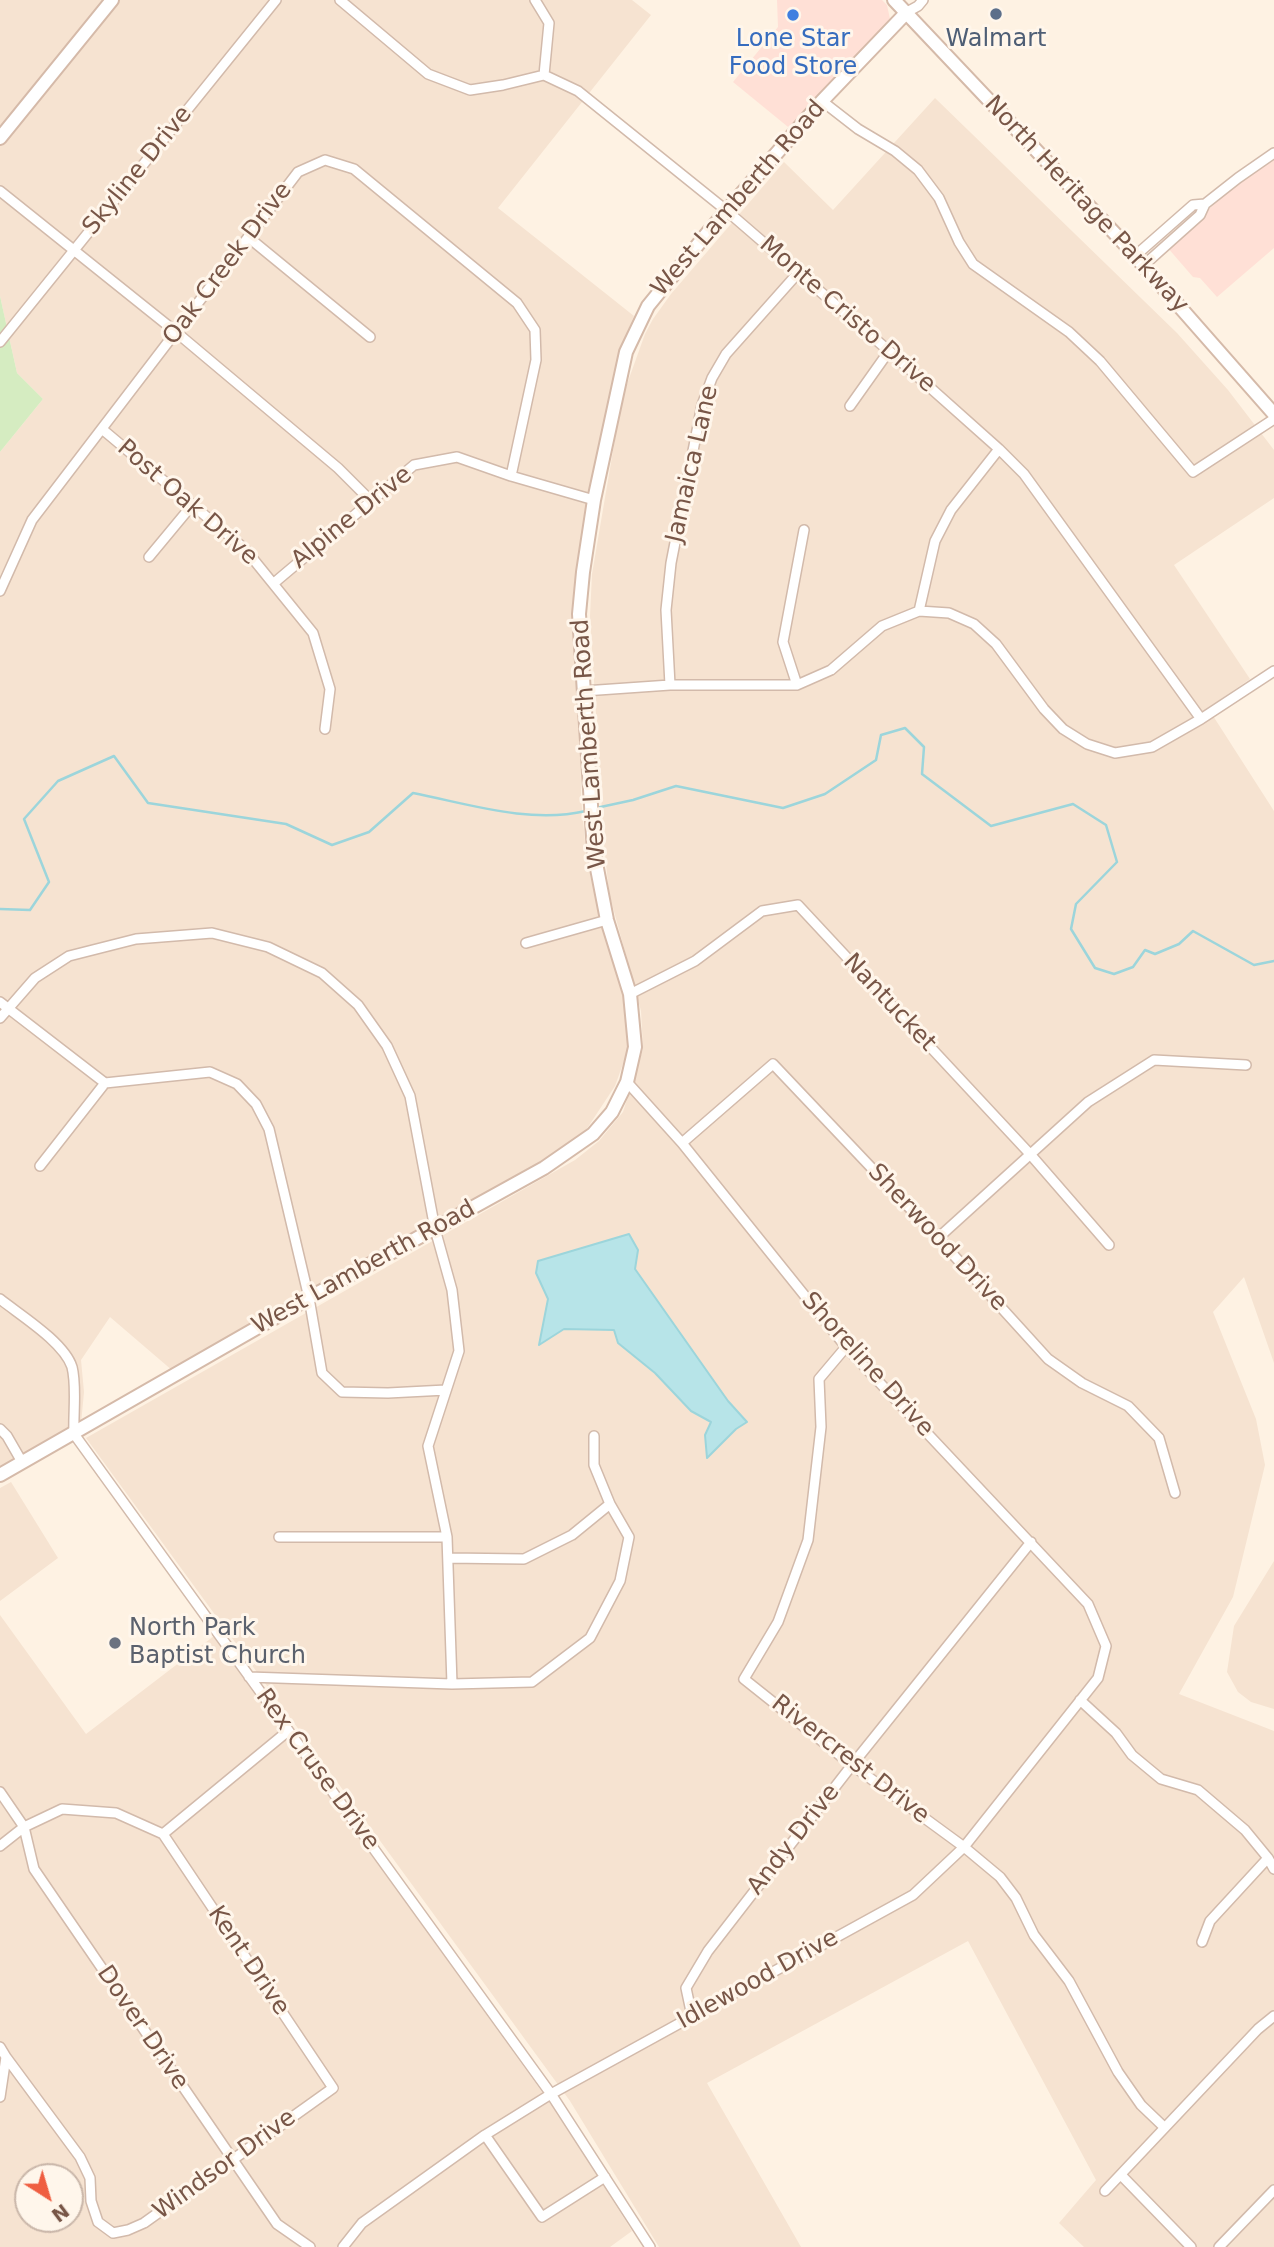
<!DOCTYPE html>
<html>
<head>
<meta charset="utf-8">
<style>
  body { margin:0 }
  #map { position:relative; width:1274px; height:2247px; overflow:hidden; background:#fef2e3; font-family:"DejaVu Sans",sans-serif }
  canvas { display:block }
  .north { position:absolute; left:14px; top:2163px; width:70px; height:70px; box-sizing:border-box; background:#fff6eb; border:2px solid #c9b6a9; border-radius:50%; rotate:143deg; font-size:19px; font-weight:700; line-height:28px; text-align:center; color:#785647 }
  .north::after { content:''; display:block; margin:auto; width:24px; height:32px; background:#ef5e41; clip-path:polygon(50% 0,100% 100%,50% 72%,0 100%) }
</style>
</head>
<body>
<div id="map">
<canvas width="1274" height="2247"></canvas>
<div class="north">N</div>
</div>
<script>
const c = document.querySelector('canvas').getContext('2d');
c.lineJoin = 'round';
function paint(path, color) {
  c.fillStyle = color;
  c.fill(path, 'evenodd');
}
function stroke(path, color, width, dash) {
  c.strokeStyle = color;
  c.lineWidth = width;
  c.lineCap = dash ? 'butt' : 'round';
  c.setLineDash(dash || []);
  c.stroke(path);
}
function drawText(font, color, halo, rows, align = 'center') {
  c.font = font + ' "DejaVu Sans",sans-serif';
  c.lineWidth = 6;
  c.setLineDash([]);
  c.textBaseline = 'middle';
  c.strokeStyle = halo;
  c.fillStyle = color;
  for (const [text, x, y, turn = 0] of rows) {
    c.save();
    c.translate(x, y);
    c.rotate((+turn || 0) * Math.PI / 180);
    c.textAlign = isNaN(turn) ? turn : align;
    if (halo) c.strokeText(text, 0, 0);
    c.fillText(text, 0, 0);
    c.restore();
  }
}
const residential = new Path2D(`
  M0,0h632l19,15 -153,193 136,108 -12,29 -8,27 -23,116 -18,108 7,98 1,103 4,45 6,37 34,117 4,51 -14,39 -29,44 -36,27 -377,214 -63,-54 -29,43 3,32 -3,32 -81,46v-1018l43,-53 -26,-26 -17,-77z
  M935,98l242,235 51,57 46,60v48l-100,67 76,114 -42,29 66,103v552l-30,-86 -31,35 43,107 9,46 -32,132 -54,97 95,37v516h-190l-25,-24 37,-43 -128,-239 -261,142 94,164h-142l-89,-146 -484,-663 489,-278 24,-19 24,-29 20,-63 -2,-38 -32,-118 -5,-49 -14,-228 2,-42 30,-176 23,-64 8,-15 18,-25 113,-132 49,48z
  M11,1482l47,76 -58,43v-113z
  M1274,1561v148l-23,-7 -13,-10 -11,-20 7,-46z
  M0,1615l86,119 128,-98 351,488 67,107 -22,16h-610zM28,2177h42v42h-42z`);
const commercial = new Path2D(`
  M777,0h105l5,5 3,14 -3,6 -94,106 -60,-49 45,-55z
  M1274,158v90l-57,49 -17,-19 -7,-1 -26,-30 86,-78z`);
const green = new Path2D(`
  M0,296l17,77 26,26 -43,53z`);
const water = new Path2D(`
  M629,1234l9,16 -3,19 93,132 19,21 -11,7 -29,29 -2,-23 6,-13 -20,-11 -36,-38 -37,-30 -4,-13 -50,-1 -25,16 9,-46 -12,-26 2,-12z`);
const stream = new Path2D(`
  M596,808l37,-8 43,-14 107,22 42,-14 51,-34 5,-25 24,-7 19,19 -2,27 69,52 82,-22 33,21 11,37 -41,42 -5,25 24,39 19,6 19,-7 12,-17 10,4 24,-10 14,-13 61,34 20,-4
  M0,909l30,1 19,-28 -25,-63 34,-38 56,-25 34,47 138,21 46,21 37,-13 44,-39c56,11 116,31 173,18`);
const street = new Path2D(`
  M340,0l88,74 42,16 33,-5 41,-10 34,16 149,120 162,140 110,98 25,25 177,245
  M535,0l14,23 -5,52
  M907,12l11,-6 5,-6
  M822,101l36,28 37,22 23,19 21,28 20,44 14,22 96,68 31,29 93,111 81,-53
  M0,191l176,141 162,136 33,33
  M248,237l122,100
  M1135,256l58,-51 12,-1
  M1144,265l56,-50 5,-11 33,-26 36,-25
  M0,342l276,-342
  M850,406l39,-55
  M102,429l143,120 68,84 17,56 -5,40
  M149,557l44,-53
  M274,583l140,-118 43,-8 54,19 83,24
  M0,591l32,-71 266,-348 27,-12 29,9 163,134 18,27 1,30 -25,116
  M919,611l16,-70 16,-31 48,-61
  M670,685l-4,-75 5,-47 31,-158 10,-27 14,-24 72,-81
  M797,685l-14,-43 21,-112
  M584,691l86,-6h127l34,-15 51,-44 37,-15 30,2 25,11 22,20 48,65 19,20 24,15 28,9 37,-6 49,-28 73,-48
  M526,943l81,-23
  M630,994l65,-33 67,-50 36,-6 232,249 79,91
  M0,1002l105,81 105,-11 27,12 19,20 13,25 40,169 13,75 20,19 46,1 58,-3
  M0,1018l35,-40 34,-22 67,-17 76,-6 56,14 54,26 36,32 29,41 23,50 25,133 17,61 7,61 -31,95 19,91 5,147
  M682,1143l91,-79 165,174 110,121 34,24 46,23 31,32 16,55
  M40,1166l65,-83
  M938,1238l150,-136 66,-42 92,5
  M0,1299c20,16 64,43 72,68 5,19 1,47 2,67l477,660 99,153
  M846,1347l-27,32 2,48 -13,113 -30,82 -34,57 108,86 112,82 36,30 16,21 18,37 35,46 49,91 23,33 23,22
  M0,1429l7,7 15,26
  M279,1537h168
  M448,1558l76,1 48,-24 38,-31
  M249,1677l203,7 80,-2 58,-44 30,-57 9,-44 -19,-33 -16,-39v-29
  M1080,1700l36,33 16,22 29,24 37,11 47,40 23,28 6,11
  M0,1792l24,35 10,42 243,355 33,23
  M163,1834l125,-103
  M0,1846l24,-19 38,-18 54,4 47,21
  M1202,1942l8,-21 58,-63
  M692,2016l-6,-28 22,-37 144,-186 179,-223
  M0,2047l6,10 -6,40
  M6,2057l74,100 10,21 1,23 7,21 15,11 15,-3 16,-7 189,-135 -170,-254
  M485,2135l57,82 63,-40
  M1121,2175l70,72
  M1105,2191l153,-162 16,-13
  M343,2247l19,-24 123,-88 66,-41 362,-199 51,-48 134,-169 8,-32 -18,-42 -242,-257 -164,-204 -55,-61
  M1219,2247l55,-57`);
const secondary = new Path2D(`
  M894,0l227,240 153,174
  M0,138l112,-138
  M0,1475l309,-177 235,-130 49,-34 19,-22 15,-30 8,-35 -5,-53 -23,-74 -13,-67 -15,-239 4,-42 11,-72 32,-148 22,-46 61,-75 113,-130 85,-89`);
const markers = [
  [996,14,7,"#5c6f8a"],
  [793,15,7,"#3f7fe0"],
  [115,1643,7,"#6b7280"]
];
const shopNames = [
  ["Lone Star",793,40],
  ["Food Store",793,68]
];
const serviceNames = [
  ["Walmart",996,40]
];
const streetNames = [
  ["Skyline Drive",138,171,-51],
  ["West Lamberth Road",739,199,-49],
  ["North Heritage Parkway",1086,205,47],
  ["Oak Creek Drive",228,264,-53],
  ["Monte Cristo Drive",847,315,41],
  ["Jamaica Lane",693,464,-77],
  ["Post Oak Drive",187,503,41],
  ["Alpine Drive",352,518,-39],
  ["West Lamberth Road",590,744,-94],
  ["Nantucket",889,1003,47],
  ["Sherwood Drive",937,1238,47],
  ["West Lamberth Road",364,1268,-29],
  ["Shoreline Drive",867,1365,48],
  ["Rivercrest Drive",850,1760,38],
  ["Rex Cruse Drive",317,1770,54],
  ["Andy Drive",794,1840,-52],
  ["Kent Drive",248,1961,56],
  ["Idlewood Drive",758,1980,-29],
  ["Dover Drive",142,2028,56],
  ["Windsor Drive",225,2165,-36]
];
const worshipNames = [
  ["North Park",129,1629],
  ["Baptist Church",129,1657]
];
paint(residential, '#f6e3d1');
paint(commercial, '#ffe0d6');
paint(green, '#d5ecc1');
paint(water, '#b7e4e8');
stroke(water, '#9cd5db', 2);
stroke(stream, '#9cd5db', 2.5);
stroke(street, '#d2baab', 12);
stroke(secondary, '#d5baa9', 16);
stroke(street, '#fff', 9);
stroke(secondary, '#fff', 12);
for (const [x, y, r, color] of markers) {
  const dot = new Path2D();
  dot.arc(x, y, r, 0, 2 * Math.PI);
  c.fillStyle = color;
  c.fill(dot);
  stroke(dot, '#fff6eb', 2.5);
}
drawText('24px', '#366cbe', '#fff6eb', shopNames);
drawText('24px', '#4e5e75', '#fff6eb', serviceNames);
drawText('24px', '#785647', '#fff6eb', streetNames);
drawText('24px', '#5b616d', '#fff6eb', worshipNames, 'left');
</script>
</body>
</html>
